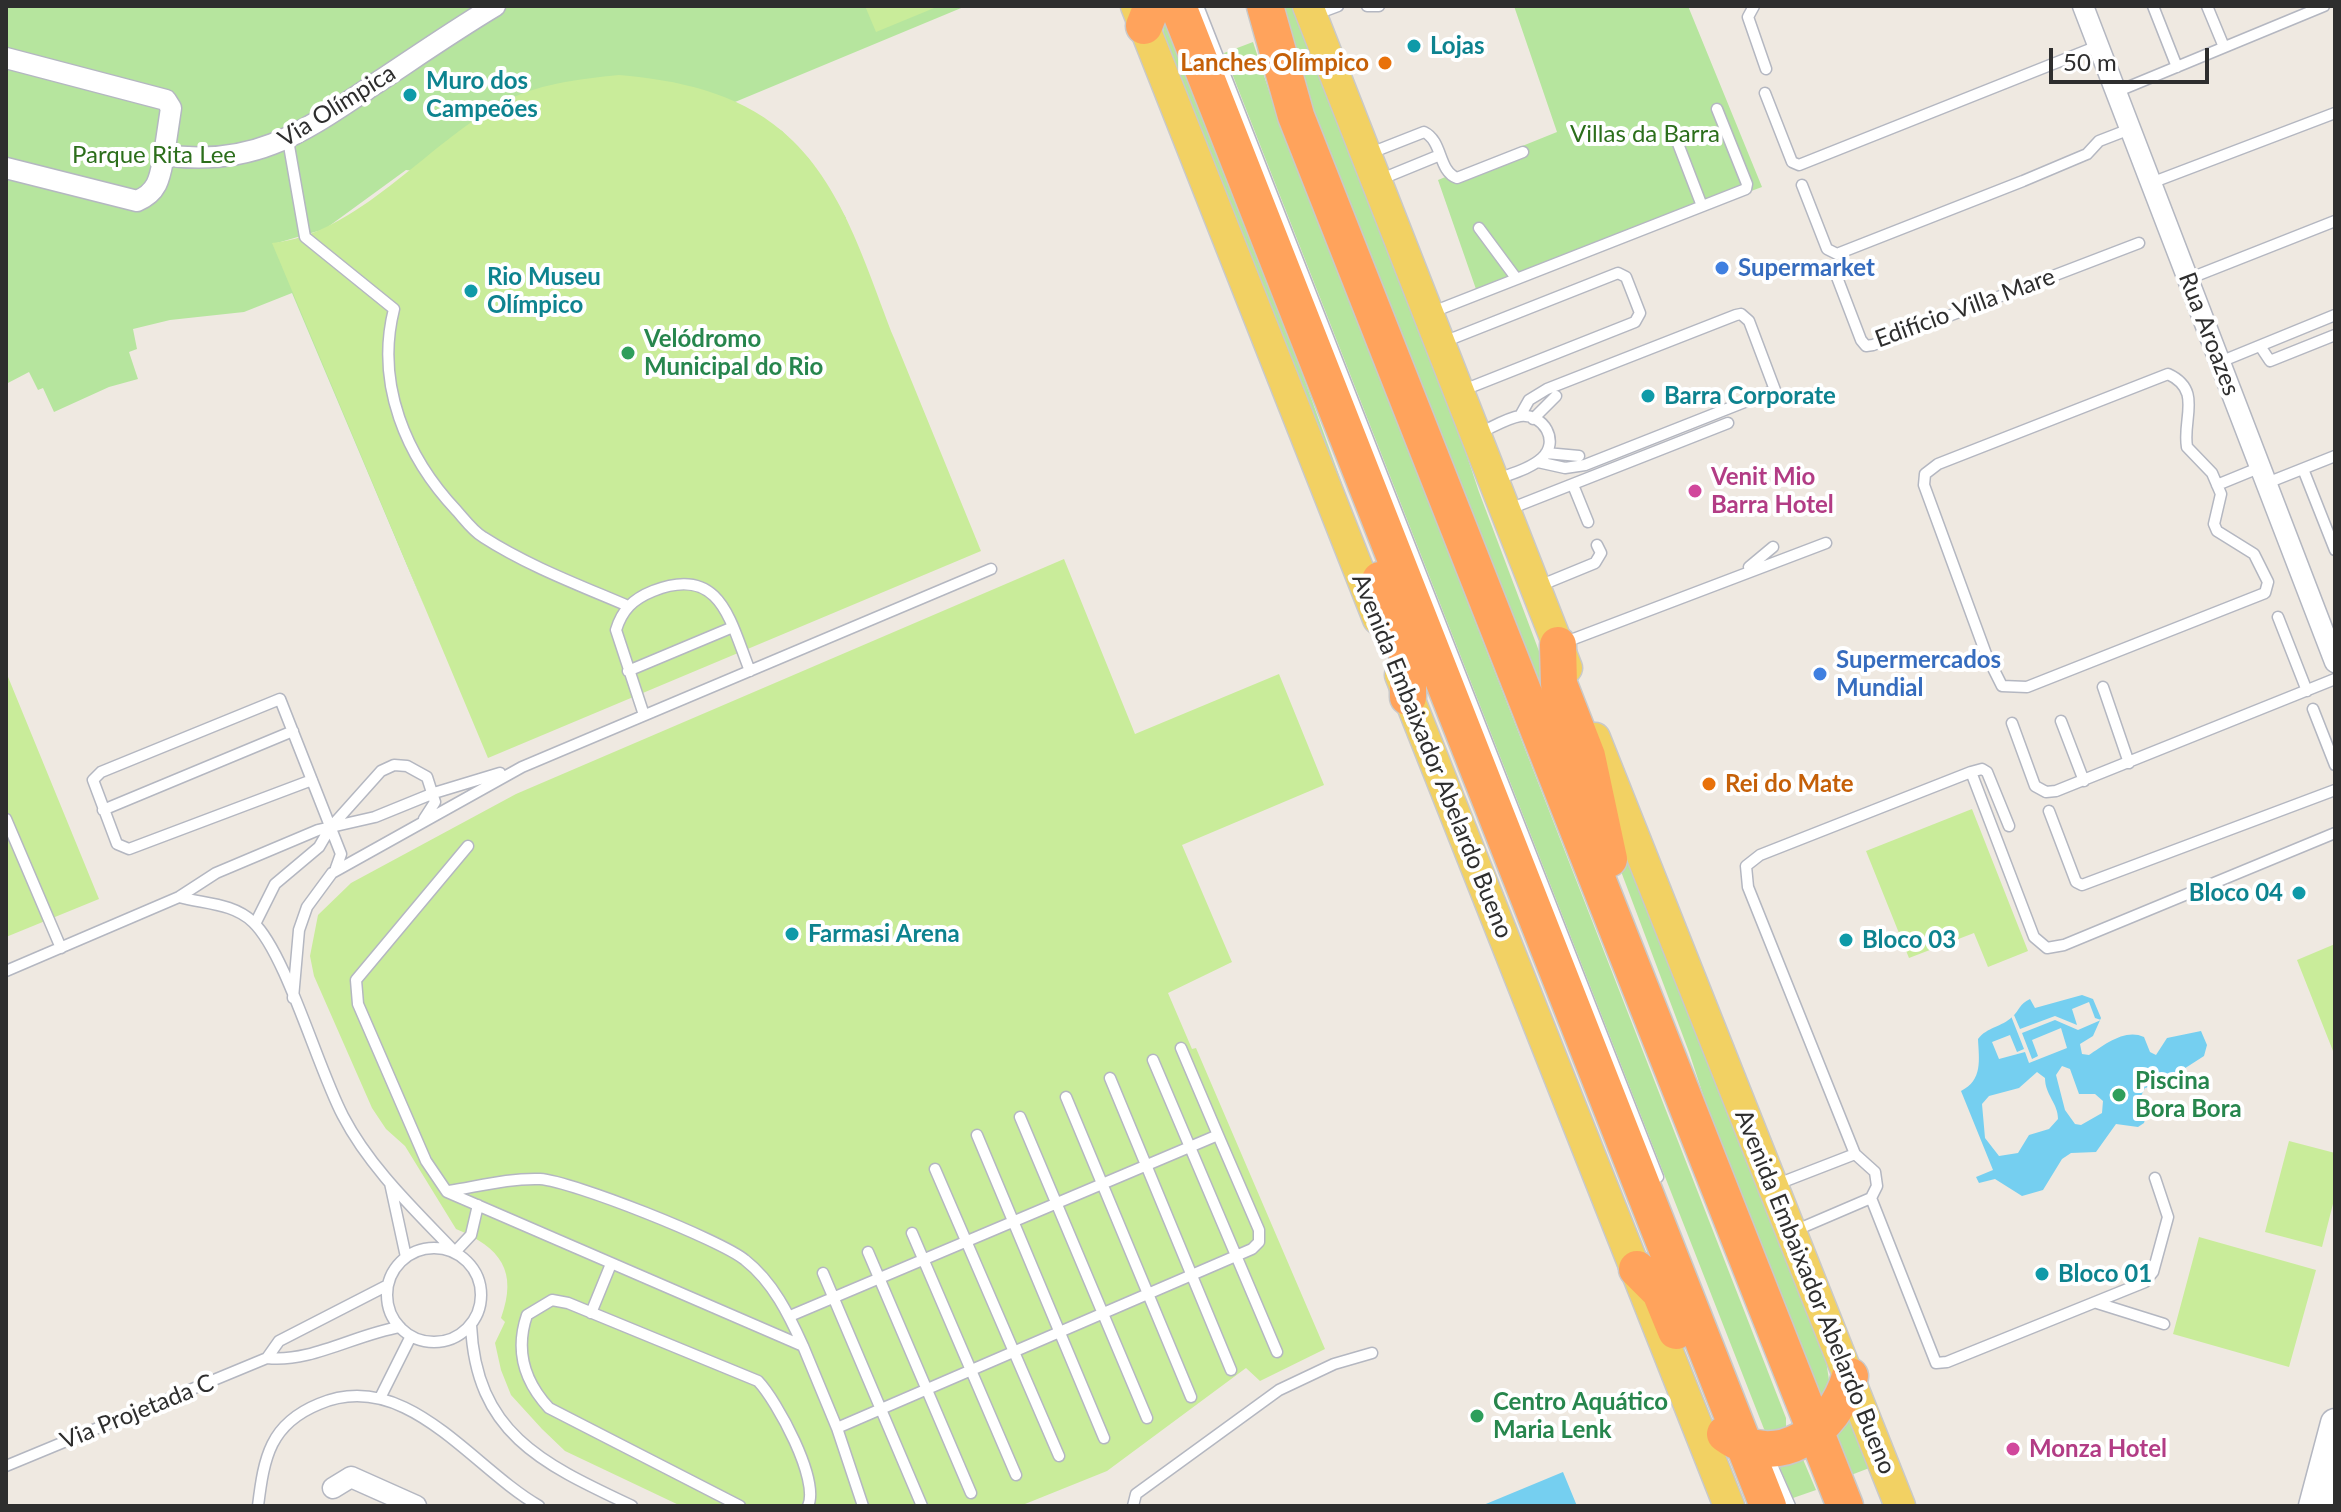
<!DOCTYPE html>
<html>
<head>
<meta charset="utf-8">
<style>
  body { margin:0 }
  #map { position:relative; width:2341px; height:1512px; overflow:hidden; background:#efe9e1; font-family:Lato,sans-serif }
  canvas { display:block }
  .frame { position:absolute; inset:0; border:8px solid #2e2e2e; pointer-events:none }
  .scale { position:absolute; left:2049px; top:48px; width:160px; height:36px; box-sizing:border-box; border:4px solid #2e2e2e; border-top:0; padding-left:10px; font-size:24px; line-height:28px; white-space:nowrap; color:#2e2e2e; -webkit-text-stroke:6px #fff; paint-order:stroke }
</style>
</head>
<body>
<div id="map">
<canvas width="2341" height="1512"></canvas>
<div class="frame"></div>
<div class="scale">50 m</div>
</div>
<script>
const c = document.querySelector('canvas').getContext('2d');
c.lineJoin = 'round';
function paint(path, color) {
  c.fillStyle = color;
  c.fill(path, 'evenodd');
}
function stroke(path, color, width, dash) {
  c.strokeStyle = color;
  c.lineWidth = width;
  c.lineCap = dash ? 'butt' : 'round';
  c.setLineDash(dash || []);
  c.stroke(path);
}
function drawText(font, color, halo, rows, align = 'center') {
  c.font = font + ' Lato,sans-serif';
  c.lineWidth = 8;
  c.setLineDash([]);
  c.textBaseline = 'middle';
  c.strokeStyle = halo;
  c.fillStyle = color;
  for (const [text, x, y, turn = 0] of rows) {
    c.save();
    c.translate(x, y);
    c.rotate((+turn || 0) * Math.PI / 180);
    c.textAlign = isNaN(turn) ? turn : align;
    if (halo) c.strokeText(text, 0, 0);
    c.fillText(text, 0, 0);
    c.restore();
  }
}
const green = new Path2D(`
  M6,6h960l-231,96 47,29 27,28 37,59 -440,-48 -81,59 -48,14 148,365 -133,-315 -48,19 -74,8 -37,9 4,20 -8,3 9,27 -29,8 -55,25 -11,-24 -5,2 -9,-18 -23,12z
  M1282,6h16l132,339 49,147 95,252 19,77 -294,-743z
  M1514,6h174l74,181 -285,105 -39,-112 119,-48z
  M1164,17l123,314 72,200 -196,-494z
  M1253,42l20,61 513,1315v12l-20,2 -2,-3 -540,-1376z
  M1602,786l223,568 4,26 -7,21 -68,-152 -65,-197 -70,-186z
  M1848,1416l24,51 -21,8 -16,-43z
  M1802,1457l14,33 -23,8 -15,-35z`);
const pitch = new Path2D(`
  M865,6h74l-63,26z
  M619,75c58,5 117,17 163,56 61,51 84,137 112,207 29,71 58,142 87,213l-493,207 -216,-515c85,-8 155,-99 228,-139 35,-20 79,-25 119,-29z
  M1064,559l71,175 144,-60 45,111 -142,60 50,117 -64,31 24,56 4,-1 129,301 -65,32 -14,-13 -139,103 -87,35h-339l-116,-55 -23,-22 -31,-34 -10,-25 -6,-27 10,-21 -4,-4c17,-47 0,-70 -45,-89l-51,-83 -19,-17 -14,-21 -58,-132 -4,-20 8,-41 33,-32 165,-89z
  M6,672l93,227 -93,38z
  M1972,809l56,142 -40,16 -14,-34 -65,25 -43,-107z
  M2335,944v106l-2,1 -36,-91z
  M2289,1141l46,12v43l-13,51 -57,-15z
  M2199,1237l117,33 -27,97 -116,-33z`);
const water = new Path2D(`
  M2082,995l11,4 8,19 -8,18 -13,8 2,10 7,1c15,-10 36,-27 55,-18l6,15 6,3 11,-17 34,-7 6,14 -3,11 -42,27 -17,5 -4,8 5,19 -2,8 -6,4 -22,-3 -20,28 -25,1 -9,6 -19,31 -21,6 -27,-17 -16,4 -3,-6 17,-7 -32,-79c22,-11 18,-31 17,-52 9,-12 24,-12 34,-22 8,-7 7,-13 18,-18l5,9zM2062,1066l8,3 9,25h16l8,7 -1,12 -21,12 -6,-1 -10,-14 -9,-35zM2037,1072l8,6c0,17 13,25 13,41l-9,10 -20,6 -11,18 -19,3 -14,-18 -3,-34 7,-8 30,-8z
  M1563,1472l14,34h-96z`);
const pier = new Path2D(`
  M2089,1002l6,16 6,2 -23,10 -23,-10 -33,13 10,26 6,-3 -6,-16 29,-12 6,20 -38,15 -4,-11 -26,7 -7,-17 18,-7 7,17 7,-3 -13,-33 3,-1 6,14 35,-13 22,9 -5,-16z`);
const lane = new Path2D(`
  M1198,6l460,1171
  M1367,6h12
  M1754,6l-6,11 18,52
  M2153,6l24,61
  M2207,6l17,41
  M1314,15l24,-9
  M2116,92l208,-86
  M1765,93l27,69 7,3 299,-119
  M1672,128l30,78
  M288,140l17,97 89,72c-19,75 12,148 63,202 8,9 16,20 26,26 45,29 96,48 145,69
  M1368,154l56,-22c19,9 14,39 33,46l66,-26
  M1379,180l61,-25
  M2151,183l184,-70
  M1802,185l25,64 10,5 186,-73 64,-27 12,-13 31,-12
  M1479,228l37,50
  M1835,272l26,68 5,6 7,-1 266,-102
  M2188,279l147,-58
  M1430,313l316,-124 1,-5 -30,-75
  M1441,343l177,-70 8,4 14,36 -5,9 -174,69
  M2260,346l10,15 65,-26
  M2220,362l115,-47
  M2168,374c35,16 14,45 19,73l25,26 9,21 -7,30 3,7 37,23 14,28 -3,11 -238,94 -25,-1 -16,-32 -62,-169 1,-11 13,-10z
  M1520,416l9,-16 18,-11 189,-74 5,-1 8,7 26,69 -190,75 -20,3 -27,-6
  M1533,419l23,-23
  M1479,433c12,-5 28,-15 41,-17 24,-3 40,26 22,42 -12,11 -32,16 -47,22
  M1546,453l33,3
  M2303,469l32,81
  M2267,483l68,-27
  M1573,485l15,37
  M2217,485l44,-18
  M1507,510l221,-87
  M1749,567l24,-20
  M1539,586l56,-23 6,-10 -4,-8
  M2278,617l29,74
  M1563,643l263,-100
  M628,671l105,-44
  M2103,687l26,76
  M2313,709l22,56
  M644,715l-28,-85c6,-20 17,-31 37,-39 68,-27 77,30 97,80
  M2061,721l23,60
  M2012,723l23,63 11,6 10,-1 279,-112
  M1971,772l11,-3 5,3 22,54
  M312,780l-183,69 -12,-5 -24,-64 8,-8 179,-73 61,155 -5,14
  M103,810l190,-79
  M2049,811l27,71 6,3 253,-95
  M6,819l55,129
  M468,846l-112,134 2,24 68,157 21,31 356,154 34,82 26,78
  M179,897c26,7 54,6 74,25 33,31 65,147 90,194 27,52 72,94 112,136l16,-17 7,-30
  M255,924l20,-40 44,-37 11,-19 51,-57 13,-6 13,1 20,11 8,25 -11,17
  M6,971l173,-74 37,-24 102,-43 57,-13 59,-24 66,-20
  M293,998l6,-68 8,-23 25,-34 190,-106 469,-198
  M1181,1048l37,87
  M1153,1060l124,292
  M1110,1078l121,292
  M1066,1097l125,300
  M1020,1117l127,301
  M977,1135l127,303
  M935,1169l124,287
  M2155,1178l13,39 -15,55 -8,10 -198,80 -11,1 -65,-165 6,-12 -2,-14 -20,-18 -107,-267 -2,-21 14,-11 211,-83 63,165 13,11 17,-3 271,-112
  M390,1183l16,74
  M1775,1185l80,-31
  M449,1191c31,-5 60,-13 91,-12 32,2 181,61 205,81 28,22 44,55 58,86
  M1794,1231l77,-33
  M912,1233l104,242
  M387 1295a47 47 0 1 1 94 0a47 47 0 1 1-94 0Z
  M868,1252l103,241
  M823,1273l99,233
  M2097,1303l67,21
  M591,1313l20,-49
  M790,1316l428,-181 41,95v12l-7,7 -415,179
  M471,1325c5,109 72,139 161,181
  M267,1358c44,5 89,-24 133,-31
  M381,1396l30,-60
  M1768,1456l22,50
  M6,1466l261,-108 12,-17 109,-56
  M258,1506c6,-49 12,-82 61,-102 87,-37 152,63 220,102
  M740,1506l-191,-98c-25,-27 -34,-58 -22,-93l25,-15 16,3 190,78c19,20 62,99 50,125
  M1133,1506l3,-12 143,-104 55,-26 38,-11
  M2327,1506l8,-28`);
const street = new Path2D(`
  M2083,6l252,656
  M6,58l160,42 5,8 -7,47
  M6,168l131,33c22,-9 23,-25 27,-46 89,13 138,-22 208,-69 41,-27 81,-55 123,-80
  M333,1488l18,-11 65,29`);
const secondary = new Path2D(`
  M2313,1506l22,-83`);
const primary = new Path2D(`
  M1136,6l242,613
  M1308,6l259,662
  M1400,675l329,831
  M1595,738l305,768`);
const highway = new Path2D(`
  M1178,6l590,1500
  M1265,6l31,110 549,1390
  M1144,26l8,-20
  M1380,580l28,76v41
  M1558,645l1,39 28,72 22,103
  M1637,1269l23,23 16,39
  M1725,1434c53,39 110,-4 125,-58`);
const markers = [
  [1414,46,8,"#0f9aa8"],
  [1385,63,8,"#e8710a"],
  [410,95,8,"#0f9aa8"],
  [1722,268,8,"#3f7fe0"],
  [471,291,8,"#0f9aa8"],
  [628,353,8,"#2e9e5b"],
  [1648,396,8,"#0f9aa8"],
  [1695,491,8,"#d1479c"],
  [1820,674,8,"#3f7fe0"],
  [1709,784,8,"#e8710a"],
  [2299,893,8,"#0f9aa8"],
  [792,934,8,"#0f9aa8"],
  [1846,940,8,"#0f9aa8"],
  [2119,1095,8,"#2e9e5b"],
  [2042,1274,8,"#0f9aa8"],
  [1477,1416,8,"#2e9e5b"],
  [2013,1449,8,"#d1479c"]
];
const cultureNames = [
  ["Lojas",1430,46],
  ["Muro dos",426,81],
  ["Campeões",426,109],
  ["Rio Museu",487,277],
  ["Olímpico",487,305],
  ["Barra Corporate",1664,396],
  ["Bloco 04",2283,893,"right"],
  ["Farmasi Arena",808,934],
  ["Bloco 03",1862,940],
  ["Bloco 01",2058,1274]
];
const foodNames = [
  ["Lanches Olímpico",1369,63],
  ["Rei do Mate",1725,784,"left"]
];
const streetNames = [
  ["Via Olímpica",337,106,-32],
  ["Edifício Villa Mare",1965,308,-20],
  ["Rua Aroazes",2209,334,69],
  ["Avenida Embaixador Abelardo Bueno",1432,756,68],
  ["Avenida Embaixador Abelardo Bueno",1815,1292,68],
  ["Via Projetada C",137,1412,-22]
];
const parkNames = [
  ["Villas da Barra",1645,134],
  ["Parque Rita Lee",154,155]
];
const shopNames = [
  ["Supermarket",1738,268],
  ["Supermercados",1836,660],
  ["Mundial",1836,688]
];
const leisureNames = [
  ["Velódromo",644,339],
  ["Municipal do Rio",644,367],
  ["Piscina",2135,1081],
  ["Bora Bora",2135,1109],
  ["Centro Aquático",1493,1402],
  ["Maria Lenk",1493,1430]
];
const hotelNames = [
  ["Venit Mio",1711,477],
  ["Barra Hotel",1711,505],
  ["Monza Hotel",2029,1449]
];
paint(green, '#b6e59e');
paint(pitch, '#c9ec9a');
paint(water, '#75cff0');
paint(pier, '#efe9e1');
stroke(lane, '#b4b7c1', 13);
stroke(street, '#b4b7c1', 23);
stroke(secondary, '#b4b7c1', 31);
stroke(primary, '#c9c9c9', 33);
stroke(highway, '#c9c9c9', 39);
stroke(lane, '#fff', 10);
stroke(street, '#fff', 20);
stroke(secondary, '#fff', 28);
stroke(primary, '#f2d163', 30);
stroke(highway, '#ffa35c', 36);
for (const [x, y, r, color] of markers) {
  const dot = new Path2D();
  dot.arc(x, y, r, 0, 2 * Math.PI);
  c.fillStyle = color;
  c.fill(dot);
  stroke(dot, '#fff', 3);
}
drawText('bold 24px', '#0d838f', '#fff', cultureNames, 'left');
drawText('bold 24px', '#c56008', '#fff', foodNames, 'right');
drawText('24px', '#2e2e2e', '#fff', streetNames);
drawText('24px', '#2c6e1b', '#fff', parkNames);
drawText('bold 24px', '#366cbe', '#fff', shopNames, 'left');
drawText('bold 24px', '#27864d', '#fff', leisureNames, 'left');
drawText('bold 24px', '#b23c85', '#fff', hotelNames, 'left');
</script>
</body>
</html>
